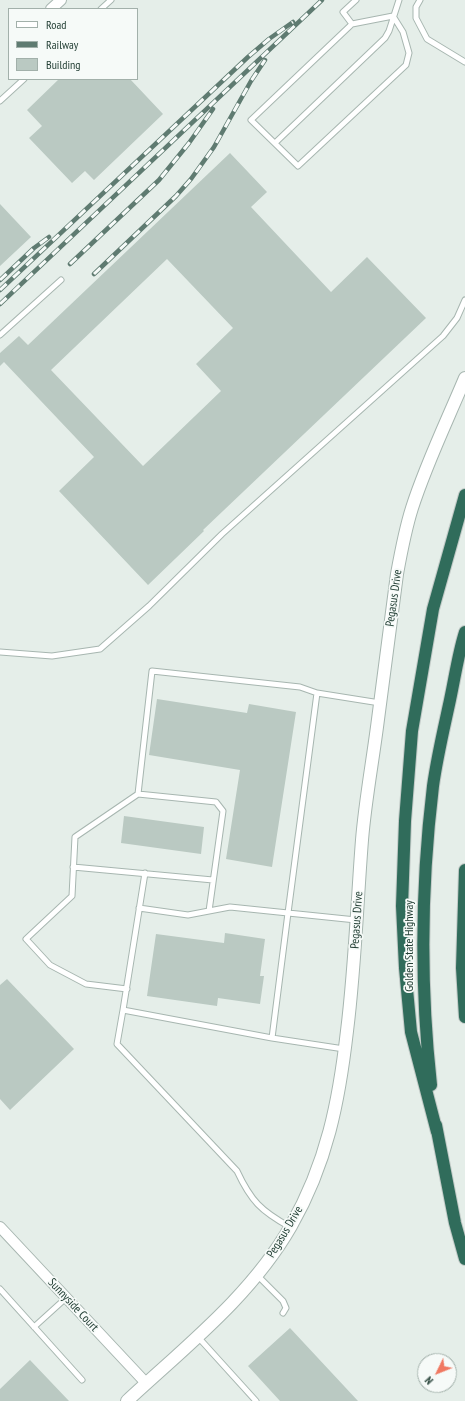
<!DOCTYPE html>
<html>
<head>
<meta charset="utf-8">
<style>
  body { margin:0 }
  #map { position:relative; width:465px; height:1401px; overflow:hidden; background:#e5eee9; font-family:"PT Sans Narrow",sans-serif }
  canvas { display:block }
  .legend { position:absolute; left:8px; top:8px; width:130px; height:72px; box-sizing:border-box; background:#f6faf8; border:1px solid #a2b0aa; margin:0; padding:5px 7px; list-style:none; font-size:12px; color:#244036 }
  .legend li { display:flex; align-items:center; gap:8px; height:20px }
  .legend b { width:20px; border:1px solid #a2b0aa }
  .north { position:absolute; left:417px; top:1353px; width:40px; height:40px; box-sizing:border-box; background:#f6faf8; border:1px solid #a2b0aa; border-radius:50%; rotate:227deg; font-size:11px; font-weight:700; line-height:16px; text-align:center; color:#244036 }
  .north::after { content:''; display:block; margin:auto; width:14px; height:18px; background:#f07861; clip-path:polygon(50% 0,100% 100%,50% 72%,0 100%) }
</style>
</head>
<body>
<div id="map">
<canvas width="465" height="1401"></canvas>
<ul class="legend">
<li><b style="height:5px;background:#fff"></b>Road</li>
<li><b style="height:5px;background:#5f7b71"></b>Railway</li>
<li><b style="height:11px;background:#bac9c2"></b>Building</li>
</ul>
<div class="north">N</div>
</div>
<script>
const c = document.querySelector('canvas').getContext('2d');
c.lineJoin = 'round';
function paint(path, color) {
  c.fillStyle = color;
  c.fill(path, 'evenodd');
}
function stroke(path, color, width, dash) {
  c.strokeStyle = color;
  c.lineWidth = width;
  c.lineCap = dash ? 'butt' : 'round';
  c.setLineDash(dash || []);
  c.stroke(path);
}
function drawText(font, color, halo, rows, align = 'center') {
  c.font = font + ' "PT Sans Narrow",sans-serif';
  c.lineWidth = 3.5;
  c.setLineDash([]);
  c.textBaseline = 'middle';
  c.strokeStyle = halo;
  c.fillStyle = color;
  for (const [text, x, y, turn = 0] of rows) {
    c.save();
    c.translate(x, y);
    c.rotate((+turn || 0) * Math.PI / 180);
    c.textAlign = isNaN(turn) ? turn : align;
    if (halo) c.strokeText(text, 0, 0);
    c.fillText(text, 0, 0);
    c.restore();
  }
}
const building = new Path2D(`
  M59,79h71l33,35 -69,66 -9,-9 -13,12 -43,-45 13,-12 -15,-16z
  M230,153l37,39 -16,15 80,85 36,-35 59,61 -223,212 1,1 -56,54 -89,-94 35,-34 -90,-95 -4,4v-13l19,-17 9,9zM167,259l66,69 -37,36 25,27 -78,75 -92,-96z
  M0,204l31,33 -31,29z
  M157,699l90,14 2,-9 47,8 -24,155 -46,-8 14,-89 -91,-15z
  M124,816l80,11 -3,27 -80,-11z
  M225,933l40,6 -5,37h4l-4,28 -42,-6 -1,8 -70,-10 9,-62 68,9z
  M7,979l67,70 -64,61 -10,-11v-114z
  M290,1328l68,73h-78l-32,-35z
  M30,1360l39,41h-69v-12z`);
const service = new Path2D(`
  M420,0l-4,7v11l11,21 38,23
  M101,9l10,-9
  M393,16l10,16 6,21 -3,12 -108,101 -47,-46 101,-96z
  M352,24l-9,-12 13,-12
  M0,101l24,-22
  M275,143l110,-105 4,-7 10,-31
  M0,335l61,-55
  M0,652l52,4 48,-7 49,-43 73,-72 221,-198 14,-18 8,-18
  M138,794l14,-123 148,16 17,6
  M73,867l140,13
  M139,908l49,7 42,-8 58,6 -16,125 72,11
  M356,920l-68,-7 29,-220 63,10
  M127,989l-41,-5 -36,-19 -24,-26 46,-43 3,-59 63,-43 78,8 7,9 -14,100
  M123,1010l22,-137
  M272,1038l-149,-28 -6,34 120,127c14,30 24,40 53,56
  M257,1275l26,26 3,7 -3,5
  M0,1289l82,91
  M34,1327l32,-29
  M198,1337l58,64`);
const minor = new Path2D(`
  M51,9l10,-9
  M0,1227l146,156`);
const tertiary = new Path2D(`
  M127,1401c58,-54 124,-105 164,-175 36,-63 48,-125 56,-195 8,-64 10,-127 15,-191 3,-37 10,-75 15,-113 7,-51 13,-102 20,-153 4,-22 8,-44 15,-66 14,-44 35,-87 53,-130`);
const motorway = new Path2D(`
  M465,870l-3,98 3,49
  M431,1085c-11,-100 -10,-200 2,-299 4,-29 11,-58 17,-86 5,-23 8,-46 15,-68
  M436,1125l19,98 10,36
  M437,1132l-26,-100 -6,-64 -3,-62 3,-85 7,-90 21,-122 32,-114`);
const rail = new Path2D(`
  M70,264l89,-84 30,-37 24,-34
  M94,274l82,-78 15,-17 23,-32 37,-66 14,-21
  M0,280l34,-32 15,-11
  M0,290l248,-233 21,-18 24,-17
  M0,304l322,-304`);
const streetNames = [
  ["Pegasus Drive",394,598,-82],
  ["Pegasus Drive",357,920,-86],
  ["Golden State Highway",410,946,-90],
  ["Pegasus Drive",285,1232,-59],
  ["Sunnyside Court",73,1305,47]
];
paint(building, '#bac9c2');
stroke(service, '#a7b6b0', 7);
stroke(minor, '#a7b6b0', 12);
stroke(tertiary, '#a7b6b0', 14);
stroke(motorway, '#c2cac7', 14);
stroke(service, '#fff', 5);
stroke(minor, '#fff', 10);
stroke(tertiary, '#fff', 12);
stroke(motorway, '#306c5b', 12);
stroke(rail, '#5f7b71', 4.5);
stroke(rail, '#f6faf8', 3, [9]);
drawText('12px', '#244036', '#f6faf8', streetNames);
</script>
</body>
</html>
